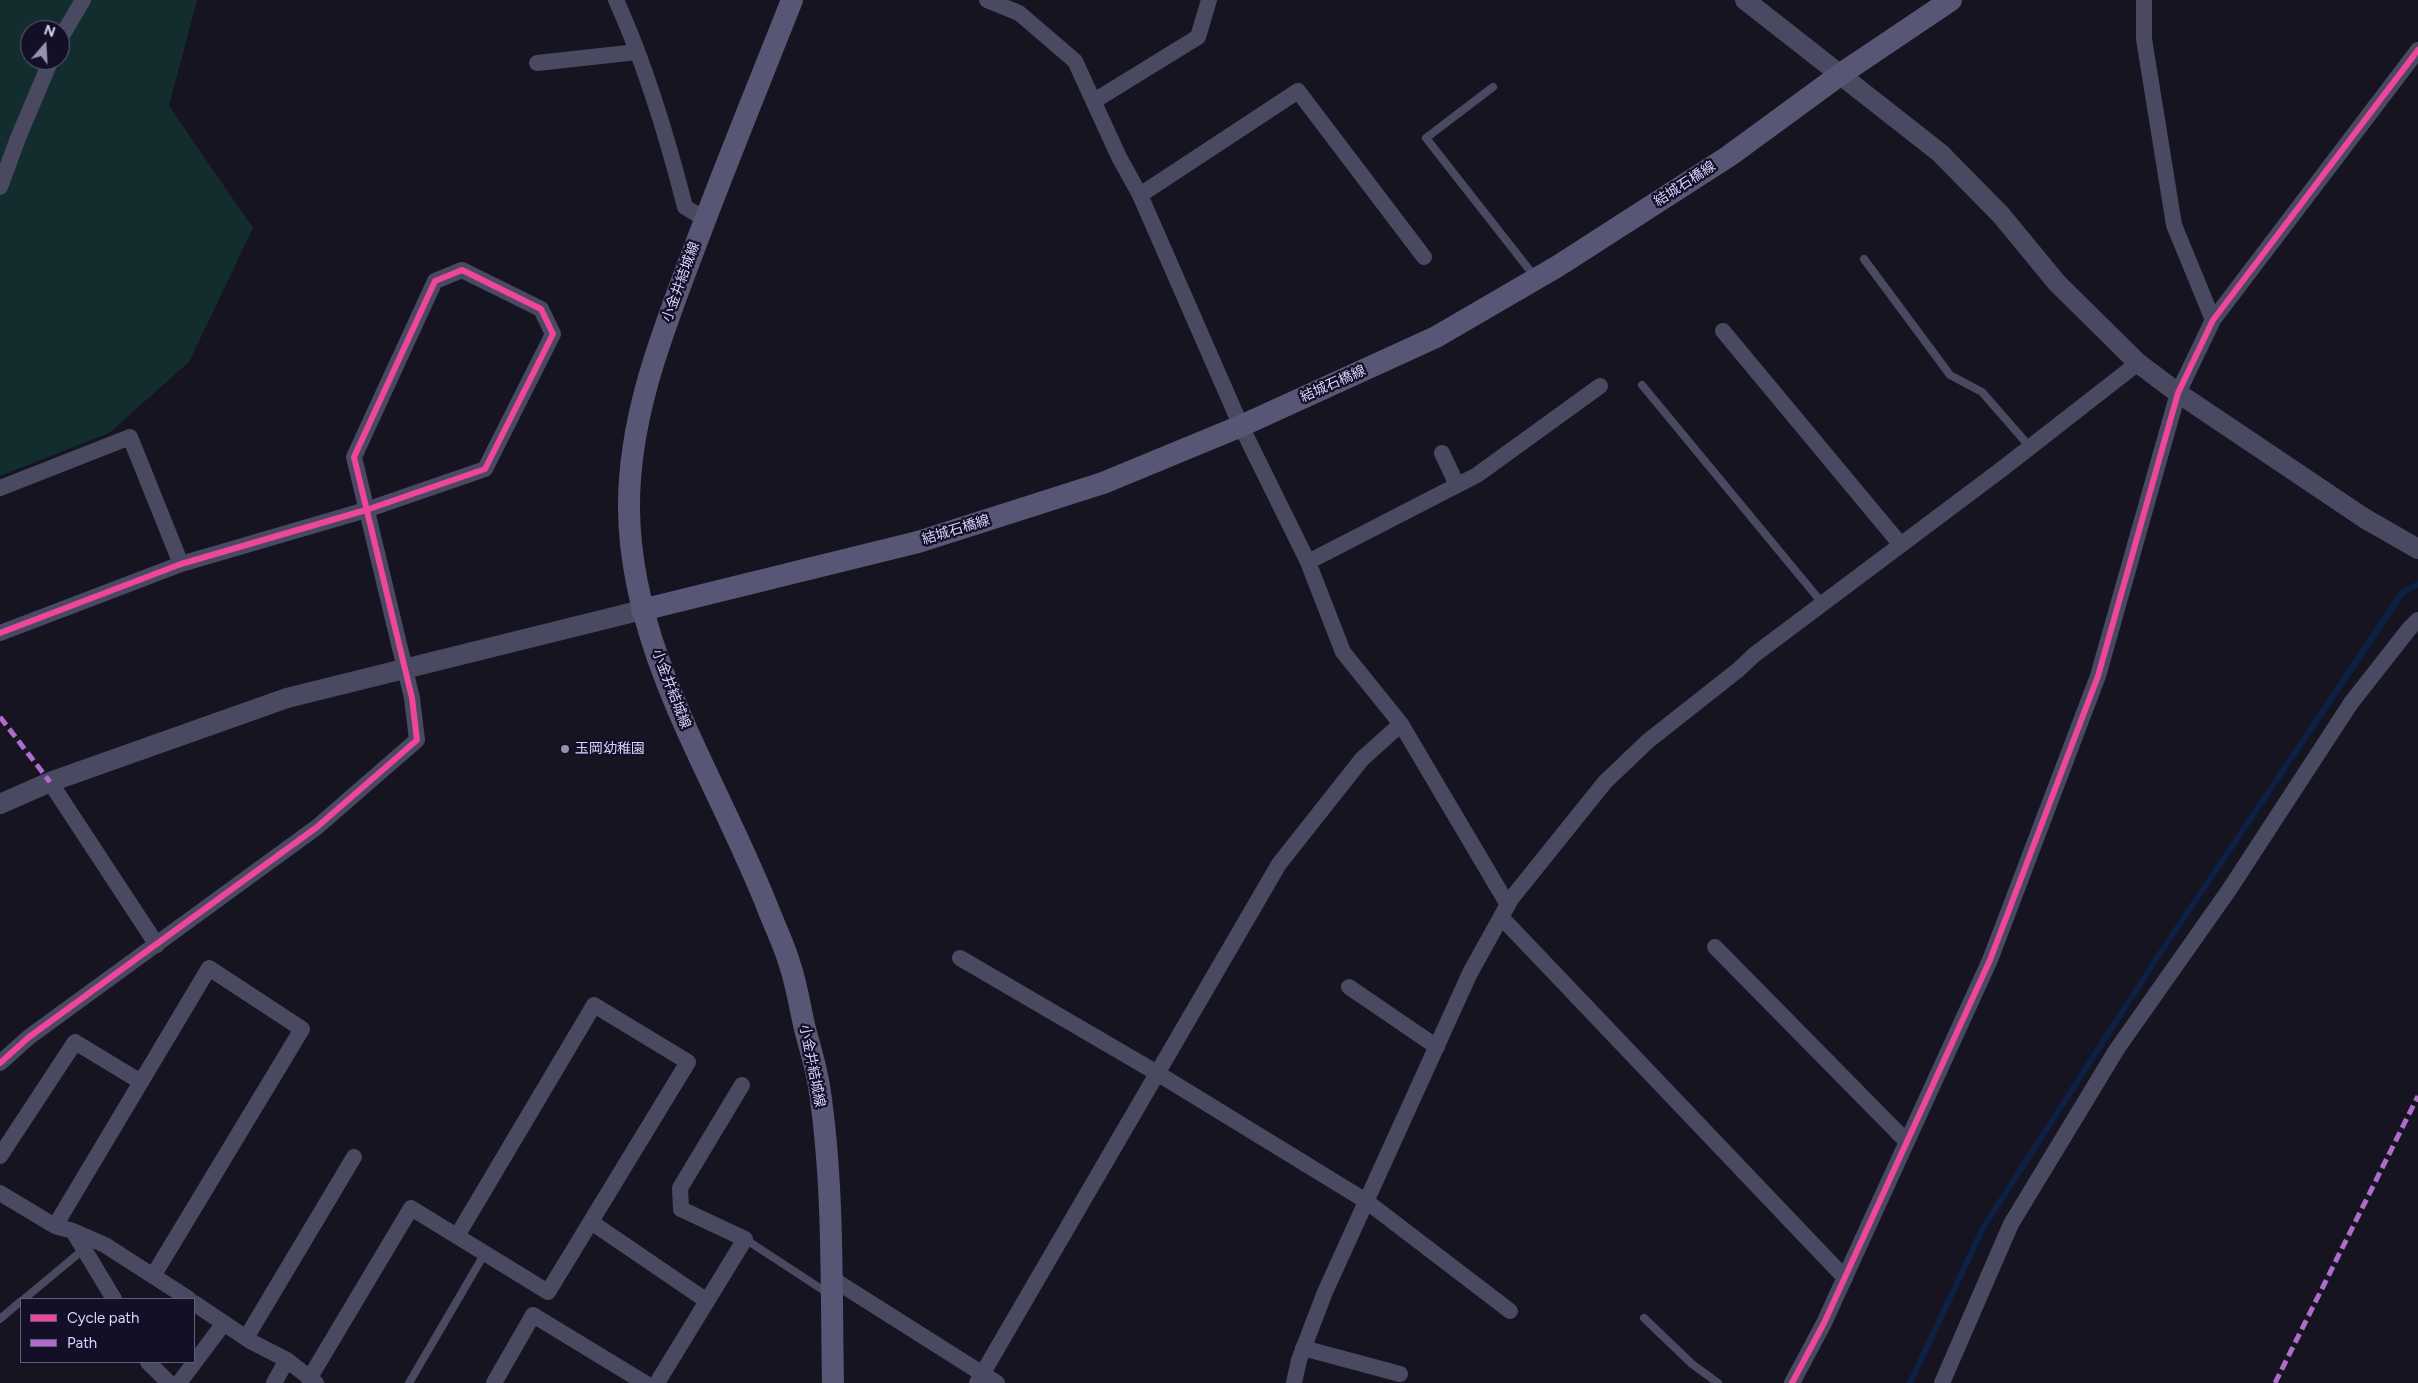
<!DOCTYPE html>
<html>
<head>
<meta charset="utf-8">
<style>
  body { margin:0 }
  #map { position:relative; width:2418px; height:1383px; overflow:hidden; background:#161421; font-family:Figtree,sans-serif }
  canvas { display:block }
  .legend { position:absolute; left:20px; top:1298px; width:175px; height:65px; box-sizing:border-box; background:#130f26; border:1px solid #625e7d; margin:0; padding:6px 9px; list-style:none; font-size:15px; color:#d9d4ff }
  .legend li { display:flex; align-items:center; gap:10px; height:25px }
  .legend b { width:25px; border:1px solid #625e7d }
  .north { position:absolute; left:20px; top:20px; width:50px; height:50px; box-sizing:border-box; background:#130f26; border:1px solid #625e7d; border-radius:50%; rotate:19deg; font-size:14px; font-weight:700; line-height:20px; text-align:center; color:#d9d4ff }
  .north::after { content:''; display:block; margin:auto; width:18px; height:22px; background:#9591b1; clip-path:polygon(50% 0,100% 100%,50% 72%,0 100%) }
</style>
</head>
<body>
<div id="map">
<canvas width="2418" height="1383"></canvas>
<ul class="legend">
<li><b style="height:6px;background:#ed469a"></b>Cycle path</li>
<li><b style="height:6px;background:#b06ccc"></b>Path</li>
</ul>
<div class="north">N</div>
</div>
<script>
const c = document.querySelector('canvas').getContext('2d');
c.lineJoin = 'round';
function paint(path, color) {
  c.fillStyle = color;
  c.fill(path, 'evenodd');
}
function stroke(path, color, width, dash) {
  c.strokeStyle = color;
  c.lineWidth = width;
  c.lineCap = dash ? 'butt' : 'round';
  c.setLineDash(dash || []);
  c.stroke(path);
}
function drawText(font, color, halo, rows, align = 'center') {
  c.font = font + ' Figtree,"Noto Sans JP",sans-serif';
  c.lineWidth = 4.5;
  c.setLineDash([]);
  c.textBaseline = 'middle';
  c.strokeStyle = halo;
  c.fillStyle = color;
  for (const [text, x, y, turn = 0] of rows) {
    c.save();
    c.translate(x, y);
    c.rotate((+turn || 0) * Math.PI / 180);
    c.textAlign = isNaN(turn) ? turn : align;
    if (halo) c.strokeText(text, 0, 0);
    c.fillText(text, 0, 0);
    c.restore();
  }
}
const green = new Path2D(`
  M0,0h197l-28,106 84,122 -64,134 -80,71 -109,43zM30,30h30v30h-30z`);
const stream = new Path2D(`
  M1910,1383l73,-155 172,-267 247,-368 16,-9`);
const service = new Path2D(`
  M1493,87l-67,51 109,139
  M1864,259l86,116 32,17 48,55
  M1642,385l181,219
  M745,1239l84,55
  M24,1299l60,-50
  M1644,1318l48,46 26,19
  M0,1319l21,-18
  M409,1383l76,-130`);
const minor = new Path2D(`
  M616,0c30,66 51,136 69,207l20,12
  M987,0l32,13 56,48 44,96 21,38 101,231 67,136 35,90 58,72 107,181
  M2144,0v39l30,186 39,95
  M60,39l23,-39
  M537,63l100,-11
  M1094,101l104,-64 11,-37
  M0,187l18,-49 33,-78
  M1140,195l158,-104 126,166
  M1723,331l178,214
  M1442,453l15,32
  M0,488l130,-51 51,127
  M1308,562l169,-87 123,-89
  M0,633l181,-69 185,-54 119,-41 68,-135 -12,-25 -79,-39 -27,11 -81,176 58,241 5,42 -100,87 -288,210 -29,26
  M50,782l107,163
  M1501,917l344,361
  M1715,947l192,195
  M960,958l197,115 209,128 144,110
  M1349,987l88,60
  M0,1156l75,-114 66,40
  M0,1193l55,33 18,5 32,14 84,54
  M591,1222l116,79
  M55,1226l154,-258 93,61 -149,247
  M73,1231l41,68
  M831,1278l166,105
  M194,1303l58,39 35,18 29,23
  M246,1338l108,-181
  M1303,1348l97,26
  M148,1362l21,21
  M309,1379l102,-171 137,84 140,-230 -94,-57 -137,231
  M179,1383l45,-60
  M274,1383l13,-23
  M494,1383l39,-68 112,68
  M657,1383l88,-144 -64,-30 -1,-21 62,-103
  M977,1383l302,-519 83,-105 39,-35
  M1294,1383l5,-23 26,-68 145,-319 41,-74 94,-117 43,-41 90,-71 16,-15 248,-186 136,-106
  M1792,1383l32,-60 166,-363 108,-284 80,-283 35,-73 205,-270
  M1942,1383l69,-159 106,-175 112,-159 122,-187 58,-74 9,-9`);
const tertiary = new Path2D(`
  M1745,0l195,153 61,62 56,68 81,80 40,30 186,125 54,31
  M0,804l50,-22 237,-84 355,-88`);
const secondary = new Path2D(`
  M792,0c-34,86 -69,171 -101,257 -31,82 -63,164 -62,253 2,145 89,270 140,401 7,18 16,36 21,54 7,21 10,43 15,64 5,19 11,38 14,57 15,97 12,198 14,297
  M642,610l276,-68 185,-59 138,-57 195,-89 122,-71 171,-110 112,-82 110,-74`);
const quiet = new Path2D(`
  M0,717l50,65
  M2275,1383l143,-287`);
const cycleway = new Path2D(`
  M0,633l181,-69 185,-54 119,-41 68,-135 -12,-25 -79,-39 -27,11 -81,176 58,241 5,42 -100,87 -288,210 -29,26
  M1792,1383l32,-60 166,-363 108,-284 80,-283 35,-73 205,-270`);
const markers = [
  [565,749,5,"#9591b1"]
];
const streetNames = [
  ["結城石橋線",1685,184,-33],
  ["小金井結城線",681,282,-70],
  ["結城石橋線",1333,384,-24],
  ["結城石橋線",956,530,-17],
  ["小金井結城線",671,689,69],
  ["小金井結城線",812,1066,79]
];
const poiNames = [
  ["玉岡幼稚園",575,749]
];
paint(green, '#132c2d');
stroke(stream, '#0d2144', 6);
stroke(service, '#4a4962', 8);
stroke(minor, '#4a4962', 16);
stroke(tertiary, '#4a4962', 20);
stroke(secondary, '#575674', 22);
stroke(quiet, '#b06ccc', 5, [10, 5]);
stroke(cycleway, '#ed469a', 6);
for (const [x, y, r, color] of markers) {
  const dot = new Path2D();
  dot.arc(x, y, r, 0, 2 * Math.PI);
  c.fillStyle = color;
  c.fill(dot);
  stroke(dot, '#130f26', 2);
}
drawText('14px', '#d9d4ff', '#130f26', streetNames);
drawText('14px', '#d9d4ff', '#130f26', poiNames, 'left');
</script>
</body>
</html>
